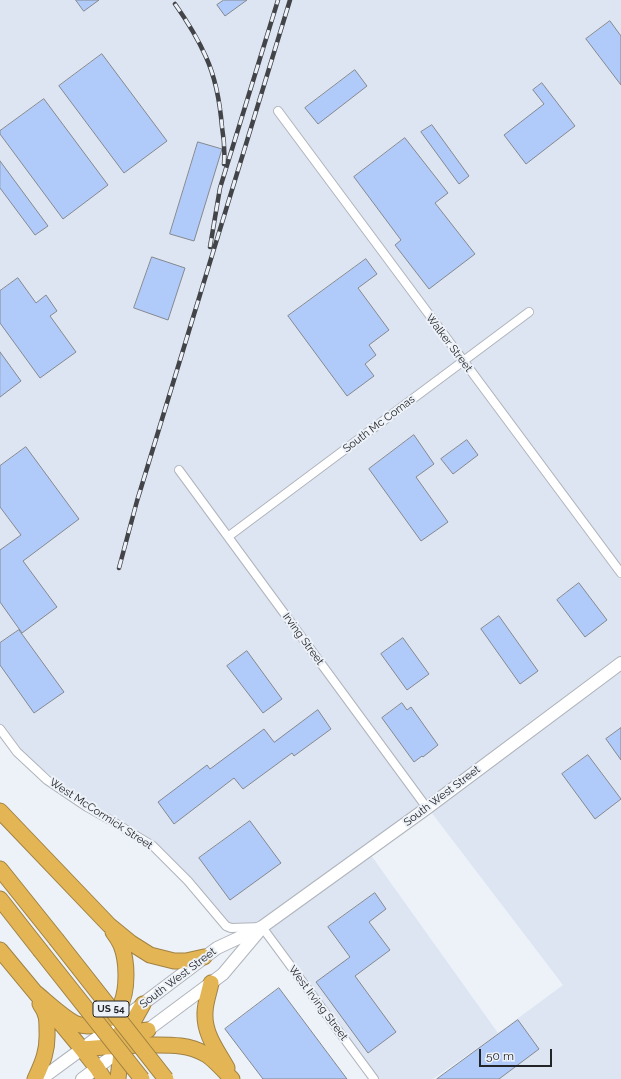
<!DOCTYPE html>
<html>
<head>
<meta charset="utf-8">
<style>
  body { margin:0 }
  #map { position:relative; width:621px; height:1079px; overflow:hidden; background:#edf2f9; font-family:Raleway,sans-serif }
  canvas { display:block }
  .scale { position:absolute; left:479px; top:1049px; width:73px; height:18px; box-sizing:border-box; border:2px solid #232427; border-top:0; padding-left:5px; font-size:12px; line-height:14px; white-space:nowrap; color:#232427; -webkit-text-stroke:3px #edf2f9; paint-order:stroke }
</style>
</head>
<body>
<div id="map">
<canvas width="621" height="1079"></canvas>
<div class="scale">50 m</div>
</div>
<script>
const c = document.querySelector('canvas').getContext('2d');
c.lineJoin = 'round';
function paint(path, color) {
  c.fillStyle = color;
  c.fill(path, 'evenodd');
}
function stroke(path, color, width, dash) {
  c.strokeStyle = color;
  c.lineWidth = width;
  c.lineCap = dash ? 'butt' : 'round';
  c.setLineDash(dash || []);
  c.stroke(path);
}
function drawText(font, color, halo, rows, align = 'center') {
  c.font = font + ' Raleway,sans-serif';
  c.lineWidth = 4;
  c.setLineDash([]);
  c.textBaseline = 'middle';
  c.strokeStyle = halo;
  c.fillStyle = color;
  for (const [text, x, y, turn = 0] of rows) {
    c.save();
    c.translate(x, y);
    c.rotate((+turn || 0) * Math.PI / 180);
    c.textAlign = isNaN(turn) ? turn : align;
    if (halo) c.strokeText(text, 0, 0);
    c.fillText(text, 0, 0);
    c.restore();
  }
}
const built = new Path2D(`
  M0,0h621v1079h-184l42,-32 -46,32h-59l-112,-151h-31l-78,-82 -136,-94 -17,-23zM428,808l135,177 -65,48 -130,-182z`);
const building = new Path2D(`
  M76,0h23l-15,11z
  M224,0h23l-22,16 -8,-11z
  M610,21l11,15v49l-35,-46z
  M102,54l65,87 -43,32 -65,-87z
  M355,70l12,16 -49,38 -13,-16z
  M542,83l33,43 -49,38 -22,-29 40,-31 -11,-14z
  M44,99l64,86 -45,34 -63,-85v-3z
  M432,125l37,51 -10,8 -38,-52z
  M405,138l43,55 -13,10 40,51 -46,35 -34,-44 6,-5 -47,-63z
  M198,142l24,7 -28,92 -24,-7z
  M0,161l48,65 -13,9 -35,-47z
  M152,257l33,11 -17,52 -34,-12z
  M366,259l11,15 -19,14 31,42 -20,15 7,10 -11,9 9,12 -27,20 -59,-80z
  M18,278l18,25 10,-8 11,16 -7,5 26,36 -36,26 -40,-55v-32z
  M0,352l21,29 -21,16z
  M414,435l20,29 -18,13 32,45 -27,19 -52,-72z
  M467,440l11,15 -25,19 -12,-15z
  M26,447l53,72 -56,42 34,46 -35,26 -22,-31v-52l21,-15 -21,-28v-41z
  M579,583l28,37 -22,17 -28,-37z
  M499,616l39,55 -18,13 -39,-55z
  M19,630l45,62 -30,21 -34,-48v-22z
  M403,638l26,36 -22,16 -26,-36z
  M247,651l35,48 -19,14 -36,-47z
  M402,703l5,7 4,-3 27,38 -15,12 -1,-1 -8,6 -32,-44z
  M318,710l13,19 -37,27 -2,-3 -49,36 -9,-11 -60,46 -16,-22 49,-37 3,4 54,-40 10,13z
  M621,728v32l-15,-21z
  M588,755l33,44 -26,20 -33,-45z
  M250,821l31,42 -51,37 -31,-42z
  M375,893l11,16 -17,13 21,28 -35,26 41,56 -28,21 -52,-71 34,-25 -22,-30z
  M279,988l68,91h-84l-38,-50z
  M518,1020l21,29 -40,30h-62z`);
const street = new Path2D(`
  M278,111l343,462
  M179,470l248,338
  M229,536l300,-224
  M0,729l17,23 30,28 40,27 23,13 43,26 35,35 38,45 5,2 31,-1 112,152`);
const secondary = new Path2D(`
  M141,1035l82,-61 37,-44
  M41,1079l83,-61 93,-70 45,-21 165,-119 194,-145
  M82,1079l44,-33`);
const highway = new Path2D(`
  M0,811l109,114 22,18 19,12 24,6h12l18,-4
  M0,869l56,70
  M0,899l40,51
  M0,950l82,99 15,19 7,11
  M211,983c-2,10 -6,20 -6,30 -1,21 12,37 22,55
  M36,993c10,8 30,27 41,31 8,3 17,2 24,-1 21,-8 25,-28 25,-48 0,-10 -1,-20 -5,-30 -2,-4 -5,-9 -8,-13
  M119,1034l29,-4
  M82,1049c23,-2 45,-4 68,-4 19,0 38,-1 55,9 8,4 20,18 27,25
  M118,1078l4,-33 2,-7 19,-34
  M35,1079c8,-17 13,-29 12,-48 0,-12 0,-17 -7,-27`);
const rail = new Path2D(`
  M175,4c12,17 23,35 31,53 10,22 14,46 16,70 2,12 3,24 2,37
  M210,247l10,-59 58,-188
  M119,568l18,-67 153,-501`);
const highwayBridge = new Path2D(`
  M56,939l110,140
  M40,950l102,129`);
const shields = [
  [111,1009,36]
];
const shieldNames = [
  ["US 54",111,1009]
];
const streetNames = [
  ["Walker Street",449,343,53],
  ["South Mc Comas",379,424,-37],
  ["Irving Street",303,639,54],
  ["South West Street",442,796,-37],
  ["West McCormick Street",101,814,33],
  ["South West Street",178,978,-37],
  ["West Irving Street",318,1003,53]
];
paint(built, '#dde5f3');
paint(building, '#b0caf9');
stroke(building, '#868990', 1);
stroke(street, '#b0b4bb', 10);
stroke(secondary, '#b0b4bb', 14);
stroke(highway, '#a08244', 17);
stroke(street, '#fff', 8);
stroke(secondary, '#fff', 12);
stroke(highway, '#e3b554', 15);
stroke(rail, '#424448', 4.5);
stroke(rail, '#edf2f9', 3, [9]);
stroke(highwayBridge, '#a08244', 17, []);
stroke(highwayBridge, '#e3b554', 15);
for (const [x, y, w] of shields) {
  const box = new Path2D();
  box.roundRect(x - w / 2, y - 8, w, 16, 3);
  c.fillStyle = '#edf2f9';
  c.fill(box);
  stroke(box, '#232427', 1);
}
drawText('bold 10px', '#232427', null, shieldNames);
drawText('11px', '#232427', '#edf2f9', streetNames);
</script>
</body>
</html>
